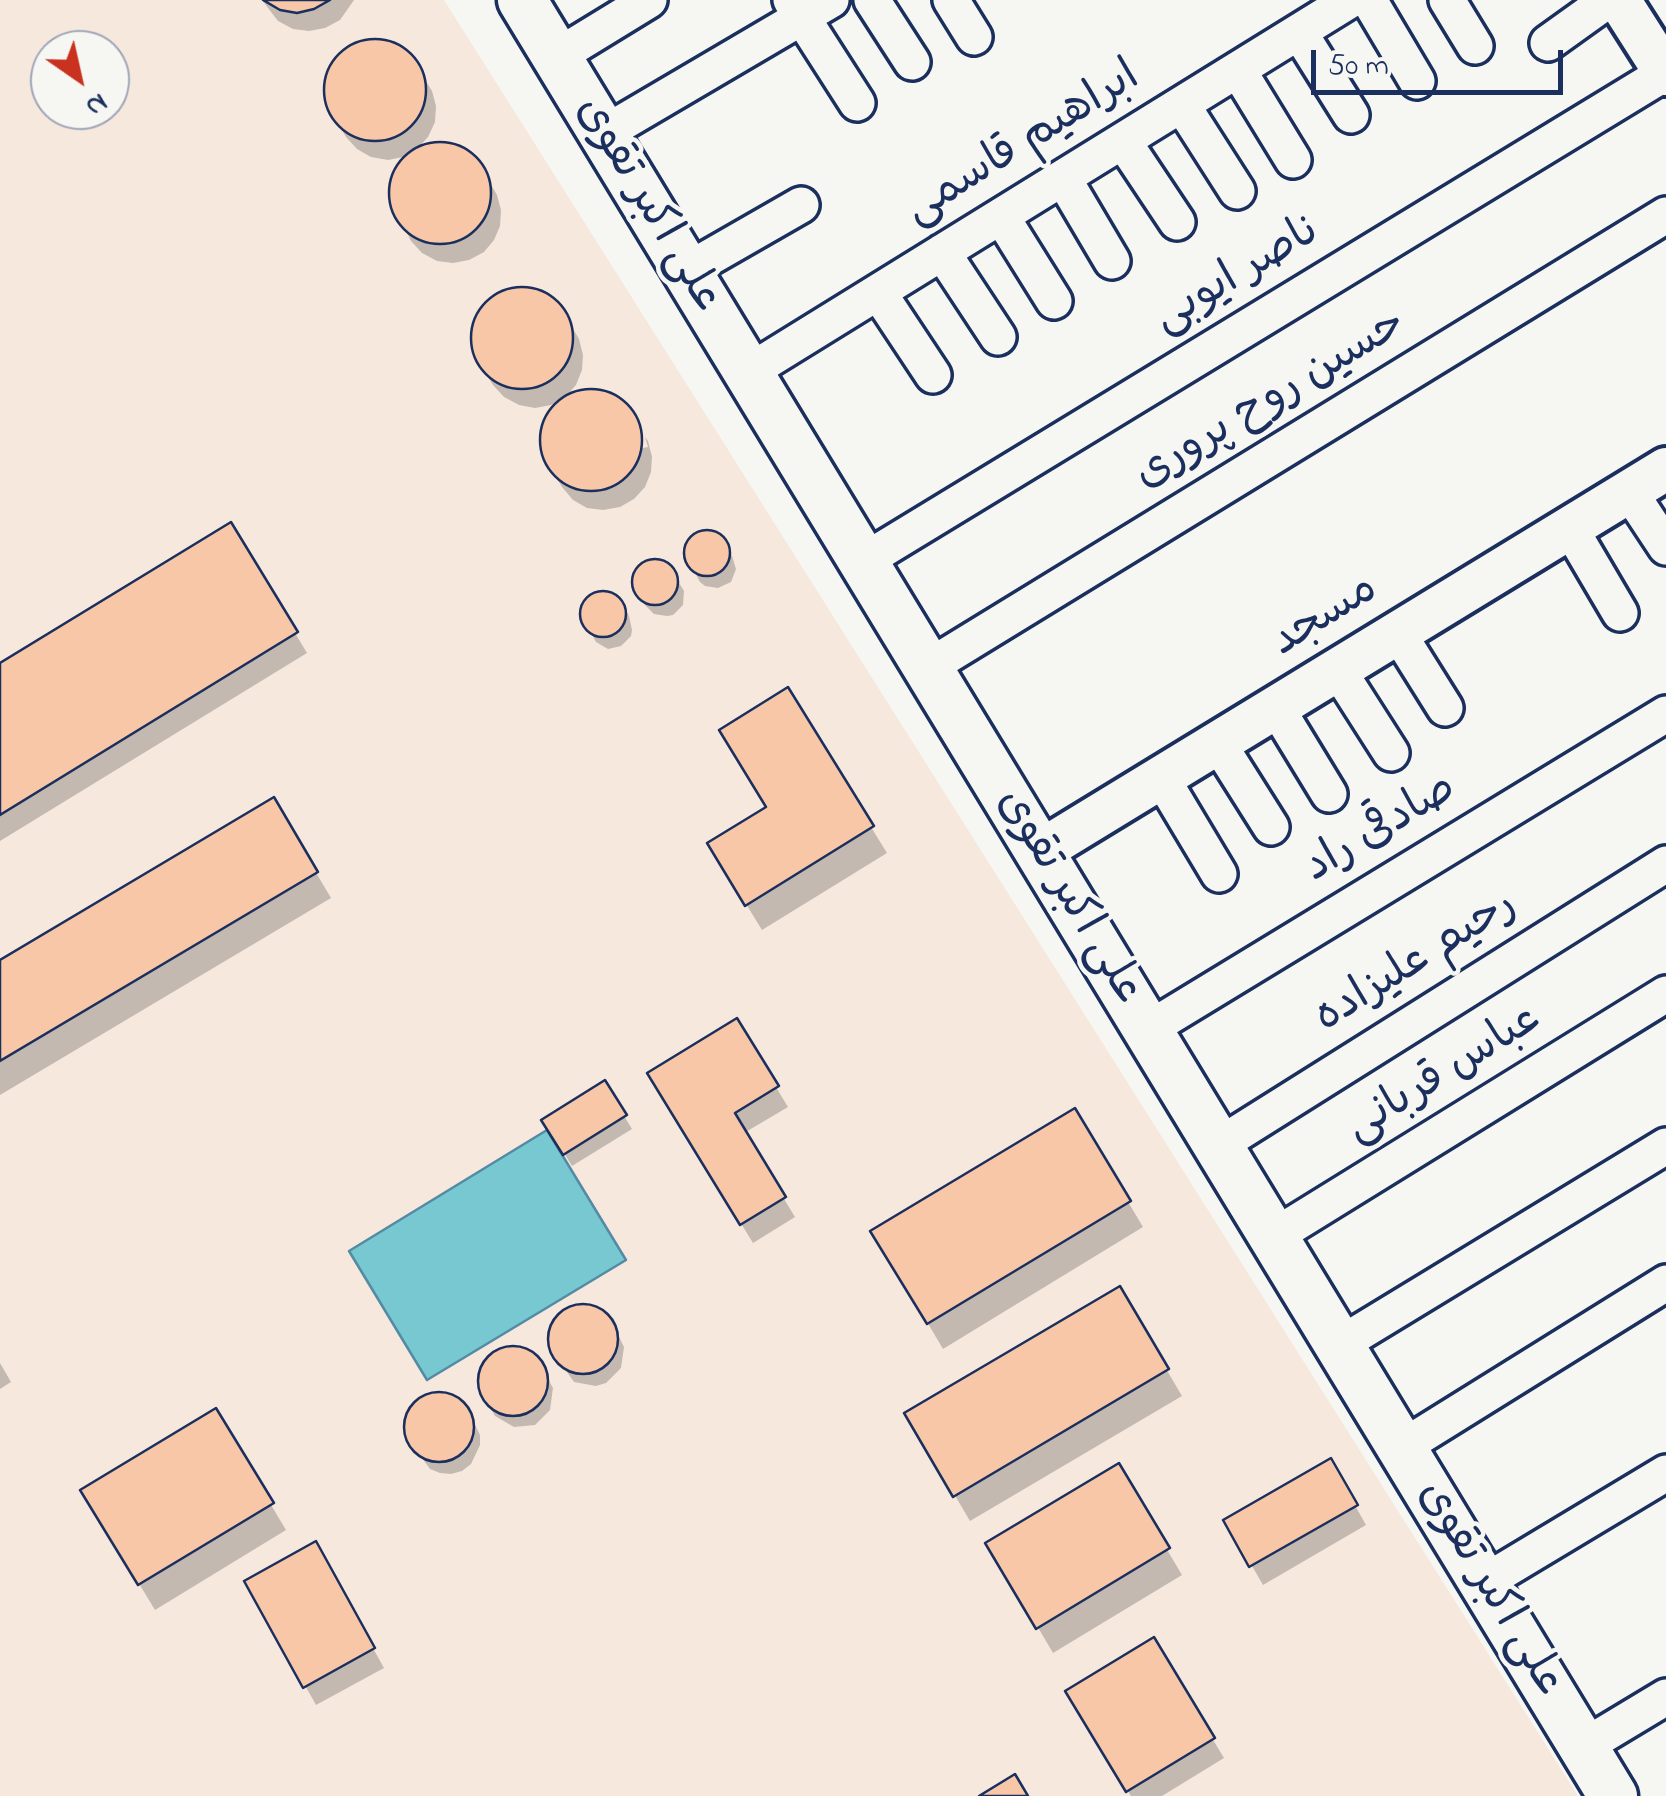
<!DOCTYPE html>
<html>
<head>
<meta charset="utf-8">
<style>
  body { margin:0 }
  #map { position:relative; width:1666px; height:1796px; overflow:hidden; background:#f6f6f2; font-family:"Indie Flower",sans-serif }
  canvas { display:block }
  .north { position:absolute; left:30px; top:30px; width:100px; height:100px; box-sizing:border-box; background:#f6f6f2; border:2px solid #9ea6b7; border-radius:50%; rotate:146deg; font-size:28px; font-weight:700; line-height:40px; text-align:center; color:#1b2f5e }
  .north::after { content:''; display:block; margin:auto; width:35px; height:45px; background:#c8321e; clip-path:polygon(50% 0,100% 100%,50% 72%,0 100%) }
  .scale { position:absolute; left:1311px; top:50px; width:252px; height:45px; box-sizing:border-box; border:5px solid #1b2f5e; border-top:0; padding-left:12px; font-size:30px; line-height:35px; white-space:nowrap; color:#1b2f5e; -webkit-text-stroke:8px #f6f6f2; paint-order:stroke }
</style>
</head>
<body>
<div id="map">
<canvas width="1666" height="1796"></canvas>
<div class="north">N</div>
<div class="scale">50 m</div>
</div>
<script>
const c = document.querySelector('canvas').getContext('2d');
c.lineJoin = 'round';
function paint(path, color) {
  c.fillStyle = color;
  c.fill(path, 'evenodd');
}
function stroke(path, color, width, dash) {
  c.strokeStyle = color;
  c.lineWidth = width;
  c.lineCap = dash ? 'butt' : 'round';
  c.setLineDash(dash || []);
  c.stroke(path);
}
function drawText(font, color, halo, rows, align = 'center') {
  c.font = font + ' "Indie Flower","Playpen Sans Arabic",sans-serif';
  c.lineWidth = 9;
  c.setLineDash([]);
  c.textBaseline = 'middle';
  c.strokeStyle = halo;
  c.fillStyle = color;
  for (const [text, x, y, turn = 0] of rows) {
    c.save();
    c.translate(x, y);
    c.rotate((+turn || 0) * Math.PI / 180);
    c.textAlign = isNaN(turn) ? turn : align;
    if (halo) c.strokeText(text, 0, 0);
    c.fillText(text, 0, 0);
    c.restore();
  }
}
const built = new Path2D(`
  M0,0h444l1134,1796h-1578zM50,50h60v60h-60z`);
const water = new Path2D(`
  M547,1130l79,130 -199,120 -78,-129z`);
const shadow = new Path2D(`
  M262,0h92l-14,20 -15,8 -16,3 -16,-2 -15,-8z
  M368,41l16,1 15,5 12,10 21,34 4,15 -1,16 -7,15 -12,13 18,-5h15l15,6 13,9 20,35 4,15 -1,16 -6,14 -10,12 -15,8 -16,3 -16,-2 -15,-8 -11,-12 -18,-36 -2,-17 5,-16 12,-16 -20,4 -17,-3 -14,-8 -11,-12 -12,-21 -7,-15 -1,-16 5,-16 9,-14 13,-9z
  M516,289l15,1 15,5 13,10 20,34 4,16 -1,15 -6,15 -11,12 19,-5h16l15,5 12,10 9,13 7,28 5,-1 -3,-10 3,4 4,16 -1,15 -6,15 -11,12 -14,8 -17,3 -16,-2 -14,-8 -11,-13 -12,-20 -7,-16 -1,-16 5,-16 14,-20 -10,6 -16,3 -16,-3 -15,-8 -11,-12 -12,-20 -7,-16v-16l4,-16 10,-14 13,-9z
  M230,525l77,128 -307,188v-175z
  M707,533l13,4 4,5 8,14 4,13 -5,13 -13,6 -13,-2 -5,-4 -14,-26 3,-14 4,-5z
  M655,561l13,4 16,26 -1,14 -10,10 -6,1 -13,-2 -10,-10 -10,-20 3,-13 11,-9z
  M603,593l6,1 12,9 8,13 3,14 -1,6 -10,10 -13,3 -12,-7 -14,-26 3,-13 11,-9z
  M787,691l100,162 -125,77 -37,-60 44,-62z
  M273,800l58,98 -331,197v-133z
  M736,1021l52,86 -44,26 51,84 -42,26 -92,-150z
  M604,1083l28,46 -60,37 -28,-46z
  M1074,1111l69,116 -200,122 -69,-117z
  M1119,1289l63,107 -212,125 -63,-107z
  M586,1307l19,7 7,9 12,24 -3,21 -15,15 -10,3 -22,-4 -22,-31 -1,-11 1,-11 13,-17z
  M515,1348l20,8 18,32 -3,22 -15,15 -21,2 -19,-11 -13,-24 -2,-11 6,-20 8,-7z
  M0,1363l11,19 -11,7z
  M441,1394l11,2 16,15 12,24v10l-9,19 -9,7 -11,3 -11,-1 -10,-4 -22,-30v-23l5,-9 18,-12z
  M215,1411l71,119 -131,80 -57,-94z
  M1330,1461l36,64 -103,60 -37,-64z
  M1118,1467l64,108 -129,78 -64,-109z
  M315,1544l69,124 -68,37 -69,-123z
  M1153,1640l71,118 -62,38h-31l-63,-104z`);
const building = new Path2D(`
  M263,0h67l-16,9 -17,4 -17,-3z
  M324 90a51 51 0 1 1 102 0a51 51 0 1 1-102 0Z
  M389 193a51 51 0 1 1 102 0a51 51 0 1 1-102 0Z
  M471 338a51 51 0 1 1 102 0a51 51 0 1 1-102 0Z
  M540 440a51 51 0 1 1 102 0a51 51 0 1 1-102 0Z
  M231,522l67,110 -298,183v-152z
  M684 553a23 23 0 1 1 46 0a23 23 0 1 1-46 0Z
  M632 582a23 23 0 1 1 46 0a23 23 0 1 1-46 0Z
  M580 614a23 23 0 1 1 46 0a23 23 0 1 1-46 0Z
  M788,687l86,139 -129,80 -38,-63 59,-36 -47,-77z
  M274,797l44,75 -318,189v-101z
  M737,1018l42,68 -44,27 51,84 -46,28 -93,-152z
  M605,1080l22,35 -64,40 -22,-35z
  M1075,1108l56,93 -204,123 -57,-93z
  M1120,1286l49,83 -216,128 -49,-84z
  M548 1339a35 35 0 1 1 70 0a35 35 0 1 1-70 0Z
  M478 1381a35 35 0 1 1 70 0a35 35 0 1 1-70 0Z
  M404 1427a35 35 0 1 1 70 0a35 35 0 1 1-70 0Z
  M216,1408l58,95 -136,82 -58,-95z
  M1331,1458l27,47 -109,62 -26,-47z
  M1119,1463l51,85 -134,81 -51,-86z
  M316,1541l59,107 -72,40 -59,-107z
  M1154,1637l61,101 -89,54 -61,-101z
  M1015,1774l13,22h-49z`);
const minor = new Path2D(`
  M791,0l66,103
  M872,0l40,62
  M951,0l23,37
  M1369,0l48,81
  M1447,0l28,46
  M1299,32l52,83
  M1548,43l60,-43
  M556,57l93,-57
  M1238,70l55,90
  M1182,105l55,86
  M603,134l228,-134
  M1123,141l54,81
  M1063,178l49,83
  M1001,216l53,85
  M942,252l56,85
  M686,271l115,-66
  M878,292l55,83
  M747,373l603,-373
  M1629,491l37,56
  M1570,528l50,85
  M862,562l803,-489
  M1398,633l47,75
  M927,668l739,-453
  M1338,670l53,83
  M1276,707l53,87
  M1218,743l53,84
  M1161,777l58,97
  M1147,1030l519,-316
  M1219,1145l447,-281
  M1273,1237l393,-243
  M1339,1345l327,-199
  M1401,1448l265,-165
  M1483,1583l183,-110
  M1583,1747l83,-50`);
const tertiary = new Path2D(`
  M1619,0l47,74
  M1039,852l627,-383`);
const secondary = new Path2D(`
  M522,0l1091,1796`);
const streetNames = [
  ["ابراهیم قاسمی",1024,146,-32],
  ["علی اکبر تقوی",646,206,59],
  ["ناصر ایوبی",1239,277,-31],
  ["حسین روح پروری",1272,402,-31],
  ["مسجد",1326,618,-32],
  ["صادقی راد",1382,831,-31],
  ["علی اکبر تقوی",1067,898,59],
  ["رحیم علیزاده",1417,964,-32],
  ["عباس قربانی",1445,1076,-32],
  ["علی اکبر تقوی",1488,1590,59]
];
paint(built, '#f6e8dc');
paint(water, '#78c8d2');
stroke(water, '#538ba4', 2.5);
paint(shadow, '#0003');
paint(building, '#f7c7a7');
stroke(building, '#1b2f5e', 2.5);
stroke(minor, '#1b2f5e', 42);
stroke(tertiary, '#1b2f5e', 50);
stroke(secondary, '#1b2f5e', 55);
stroke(minor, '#f6f6f2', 35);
stroke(tertiary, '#f6f6f2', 42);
stroke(secondary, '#f6f6f2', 48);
drawText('45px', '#1b2f5e', '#f6f6f2', streetNames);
</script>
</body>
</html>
